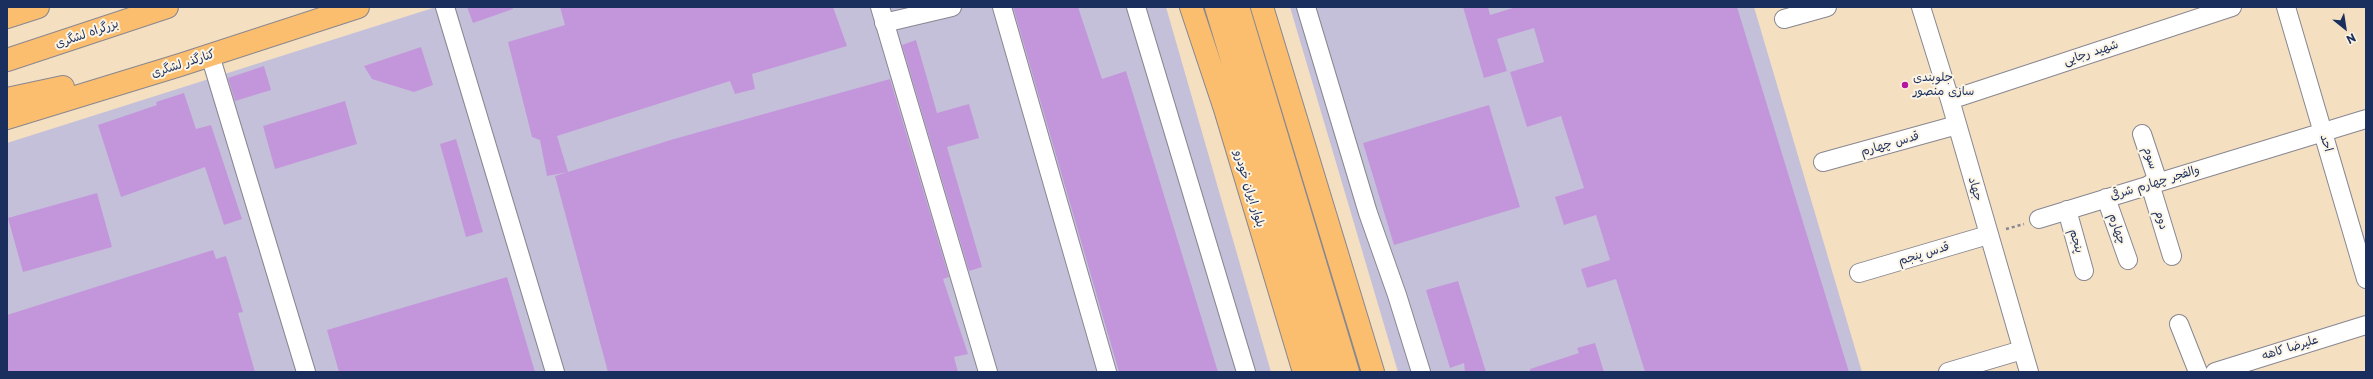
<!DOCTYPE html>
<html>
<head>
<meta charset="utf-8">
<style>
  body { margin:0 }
  #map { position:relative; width:2373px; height:379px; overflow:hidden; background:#f4dfc1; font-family:"Playpen Sans",sans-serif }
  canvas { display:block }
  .frame { position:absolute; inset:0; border:8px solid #1b2f5e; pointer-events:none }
  .north { position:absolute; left:2325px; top:8px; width:40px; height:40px; -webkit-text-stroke:3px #fcf5e5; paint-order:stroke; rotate:150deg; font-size:11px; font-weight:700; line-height:16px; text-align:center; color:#1b2f5e }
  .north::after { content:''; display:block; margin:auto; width:14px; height:18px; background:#1b2f5e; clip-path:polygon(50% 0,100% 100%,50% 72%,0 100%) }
</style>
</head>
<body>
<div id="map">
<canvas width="2373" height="379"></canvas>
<div class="frame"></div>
<div class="north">N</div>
</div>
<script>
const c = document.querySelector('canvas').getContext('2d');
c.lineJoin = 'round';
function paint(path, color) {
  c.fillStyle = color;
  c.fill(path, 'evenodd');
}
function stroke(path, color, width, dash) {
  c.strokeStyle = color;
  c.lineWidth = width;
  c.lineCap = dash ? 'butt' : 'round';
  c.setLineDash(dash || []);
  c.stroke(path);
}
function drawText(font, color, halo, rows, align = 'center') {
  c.font = font + ' "Playpen Sans","Playpen Sans Arabic",sans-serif';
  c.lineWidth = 4;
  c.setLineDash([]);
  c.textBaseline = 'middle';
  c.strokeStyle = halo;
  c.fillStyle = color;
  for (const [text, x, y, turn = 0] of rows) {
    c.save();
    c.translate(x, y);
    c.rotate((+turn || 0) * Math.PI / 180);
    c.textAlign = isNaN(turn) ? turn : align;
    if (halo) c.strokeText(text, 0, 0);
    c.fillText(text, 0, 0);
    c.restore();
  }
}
const industrial = new Path2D(`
  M436,7h730l105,365h-1264v-229z
  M1290,7h464l108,365h-464z`);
const building = new Path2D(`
  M467,7h45l1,2 -40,14z
  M560,7h273l14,39 -95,28 3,15 -20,5 -5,-13 -173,55 11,36 -21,4 -7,-36 -8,-3 -24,-95 57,-17z
  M1013,7h65l24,72 24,-8 92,301h-99z
  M1463,7h25l2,8 26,-8h221l112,365h-204l-29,-93 -29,9 -6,-19 29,-9 -14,-45 -32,10 -9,-28 29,-9 -23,-72 -34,11 -17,-55 34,-10 -10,-34 -37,11 10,32 -23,7z
  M916,40l21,73 32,-9 10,34 -32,9 35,120 -13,4 -67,-226z
  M421,47l12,38 -19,7 -42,-13 -8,-13z
  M264,66l7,24 -36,11 -7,-23z
  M890,79l59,198 -6,2 25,75 -14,3 4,15h-350l-53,-196 119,-37z
  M184,93l12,36 15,-4 31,94 -18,6 -19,-58 -84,30 -23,-72 59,-20 -1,-3z
  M345,101l12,43 -82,25 -12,-43z
  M1489,105l31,102 -126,38 -31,-102z
  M456,139l27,93 -17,5 -26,-93z
  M97,193l15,54 -89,25 -15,-54z
  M213,250l3,9 10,-3 17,56 -5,1 17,59h-248v-57z
  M507,277l28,95h-196l-12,-42z
  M1458,281l28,91h-21l-1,-9 -14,5 -24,-78z
  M1595,343l9,29h-74v-3l49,-16 -2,-5z`);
const path = new Path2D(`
  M2006,229l18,-5`);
const minor = new Path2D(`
  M445,7l110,365
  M880,7l108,365
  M1002,7l105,365
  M1136,7l110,365
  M1306,7l62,206 29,82 24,77
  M1921,7l29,93 79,272
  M2286,7l80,272
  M1784,19l43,-12
  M884,23l68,-16
  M210,55l96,317
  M1950,100l282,-93
  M2142,134l16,48
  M1823,162l134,-37
  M2150,184l22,72
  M2106,198l22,62
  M2067,210l17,61
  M2039,219l327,-100
  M1859,273l129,-38
  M2179,324l19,48
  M1948,372l74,-22
  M2215,372l151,-47`);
const major = new Path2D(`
  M1191,7l34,102 79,263
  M1216,7l110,365
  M1238,7l110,365
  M1262,7l111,365
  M7,99l56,-12
  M7,118l173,-53 178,-58`);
const highway = new Path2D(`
  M7,17l31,-10
  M7,60l160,-53`);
const markers = [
  [1905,85,4,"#b5179e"]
];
const streetNames = [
  ["بزرگراه لشگری",87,34,-19],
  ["شهید رجایی",2091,53,-18],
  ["کنارگذر لشگری",183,64,-18],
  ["احد",2326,143,73],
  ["قدس چهارم",1890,144,-16],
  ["سوم",2150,158,71],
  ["والفجر چهارم شرقی",2155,183,-17],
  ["بلوار ایران خودرو",1249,189,73],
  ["جهاد",1975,189,74],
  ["دوم",2161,220,73],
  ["چهارم",2117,229,71],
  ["پنجم",2076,241,74],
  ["قدس پنجم",1924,254,-17],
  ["علیرضا کاهه",2290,348,-17]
];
const poiNames = [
  ["جلوبندی",1913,78],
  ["سازی منصور",1913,92]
];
paint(industrial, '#c5c0da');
paint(building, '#c396db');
stroke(minor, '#888790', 20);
stroke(major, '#888790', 24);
stroke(highway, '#888790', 24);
stroke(path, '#888790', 2.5, [3, 3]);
stroke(minor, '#fff', 18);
stroke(major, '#fbbd6e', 22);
stroke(highway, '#fbbd6e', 22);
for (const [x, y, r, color] of markers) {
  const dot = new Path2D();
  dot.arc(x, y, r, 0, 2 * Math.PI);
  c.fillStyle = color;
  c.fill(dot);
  stroke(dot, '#fcf5e5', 1.5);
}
drawText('12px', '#1b2f5e', '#fcf5e5', streetNames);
drawText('12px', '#1b2f5e', '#fcf5e5', poiNames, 'left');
</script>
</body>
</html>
